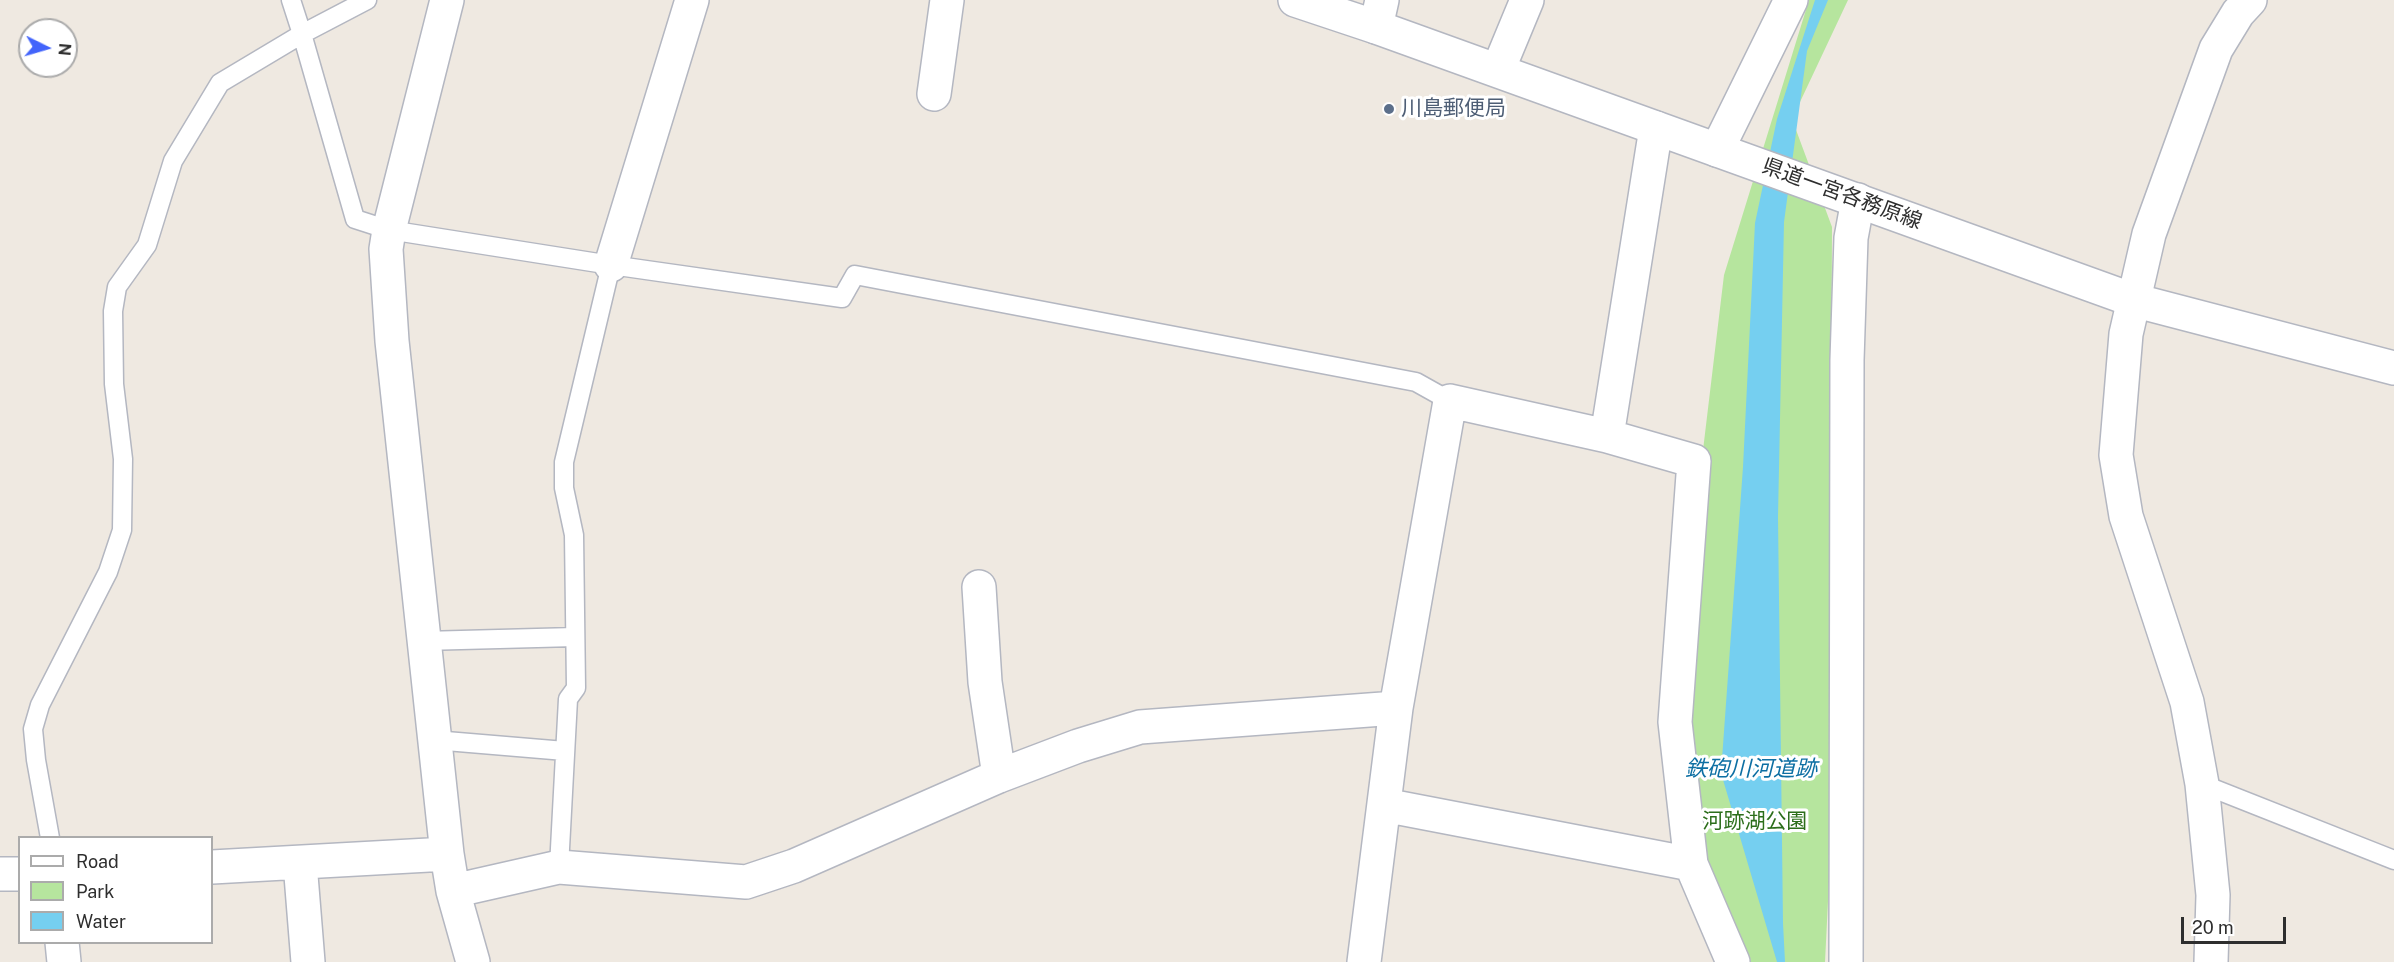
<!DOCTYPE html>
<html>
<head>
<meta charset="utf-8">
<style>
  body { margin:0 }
  #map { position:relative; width:2394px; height:962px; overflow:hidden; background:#efe9e1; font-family:"Public Sans",sans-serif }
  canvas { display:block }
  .legend { position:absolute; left:18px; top:836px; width:195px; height:108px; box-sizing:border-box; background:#fff; border:2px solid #ababab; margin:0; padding:8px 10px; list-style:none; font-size:18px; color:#2e2e2e }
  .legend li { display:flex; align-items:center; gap:12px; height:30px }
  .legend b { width:30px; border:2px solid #ababab }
  .north { position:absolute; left:18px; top:18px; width:60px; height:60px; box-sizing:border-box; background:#fff; border:2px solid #ababab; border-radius:50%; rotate:95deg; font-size:16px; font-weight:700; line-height:24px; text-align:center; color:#2e2e2e }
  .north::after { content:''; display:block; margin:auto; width:21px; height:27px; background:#4264fb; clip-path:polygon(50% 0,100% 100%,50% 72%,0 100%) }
  .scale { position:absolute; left:2181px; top:917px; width:105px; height:27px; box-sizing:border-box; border:3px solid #2e2e2e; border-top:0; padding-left:8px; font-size:18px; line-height:21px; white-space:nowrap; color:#2e2e2e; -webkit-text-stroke:4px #fff; paint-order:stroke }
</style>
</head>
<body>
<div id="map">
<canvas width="2394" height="962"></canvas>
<ul class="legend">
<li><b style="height:8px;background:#fff"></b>Road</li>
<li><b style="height:16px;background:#b6e59e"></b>Park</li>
<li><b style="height:16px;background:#75cff0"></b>Water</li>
</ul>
<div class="north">N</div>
<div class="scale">20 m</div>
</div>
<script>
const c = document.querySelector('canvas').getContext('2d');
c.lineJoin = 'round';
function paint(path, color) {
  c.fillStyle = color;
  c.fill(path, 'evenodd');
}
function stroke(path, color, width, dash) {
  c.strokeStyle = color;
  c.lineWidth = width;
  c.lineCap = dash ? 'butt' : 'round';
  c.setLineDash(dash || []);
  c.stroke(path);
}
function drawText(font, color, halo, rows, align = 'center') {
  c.font = font + ' "Public Sans","Noto Sans JP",sans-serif';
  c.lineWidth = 6;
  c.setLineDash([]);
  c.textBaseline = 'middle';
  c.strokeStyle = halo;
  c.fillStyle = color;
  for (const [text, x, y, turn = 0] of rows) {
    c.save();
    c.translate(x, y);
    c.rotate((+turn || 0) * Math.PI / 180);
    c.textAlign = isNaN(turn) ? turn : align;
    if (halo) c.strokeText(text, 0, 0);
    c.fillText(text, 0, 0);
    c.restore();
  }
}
const green = new Path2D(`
  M1809,0h39l-56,119 40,108 -3,654 -4,81h-78l-69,-84 8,-286 38,-317z`);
const water = new Path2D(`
  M1815,0h13l-21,51 -23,171 -6,295 5,406 2,39h-8l-56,-189 22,-306 12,-244 22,-104z`);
const service = new Path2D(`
  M291,0l11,34 53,185 34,11 222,35 231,33 13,-23 561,107 34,19
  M423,641l152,-4
  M434,740l131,11
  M2202,784l192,76
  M50,838l-14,-78 -3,-31 7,-24 68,-133 14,-42 1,-71 -9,-75 -1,-73 4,-24 30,-42 26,-84 47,-78 82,-49 65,-34
  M559,867l9,-168 8,-11 -2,-153 -10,-47v-26l47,-197`);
const minor = new Path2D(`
  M447,0l-58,230 -3,19 6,92 55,513 6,37 20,71
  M1376,27l6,-27
  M1498,70l29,-70
  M934,94l13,-94
  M1717,150l74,-150
  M611,265l81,-265
  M1607,436l87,25 -19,261 16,142 42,98
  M979,587l6,95 14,94
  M1384,805l307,59
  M300,863l8,99
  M212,867l235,-13
  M0,874h20
  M453,891l106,-24 187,15 48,-16 205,-90 79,-30 62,-19 256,-19
  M62,942l2,20
  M1364,962l32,-254 54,-307 157,35 49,-308
  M2211,962l2,-67 -11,-111 -15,-82 -61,-186 -10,-61 10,-121 23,-100 67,-185 22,-36 12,-13`);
const tertiary = new Path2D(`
  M1846,962l1,-602 4,-122 7,-38`);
const secondary = new Path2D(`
  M1295,0l81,27 757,273 261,68`);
const markers = [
  [1389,109,6,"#5c6f8a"]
];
const serviceNames = [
  ["川島郵便局",1401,109]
];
const streetNames = [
  ["県道一宮各務原線",1842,194,20]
];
const parkNames = [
  ["河跡湖公園",1755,822]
];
const waterNames = [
  ["鉄砲川河道跡",1751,769]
];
paint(green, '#b6e59e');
paint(water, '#75cff0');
stroke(service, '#b4b7c1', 21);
stroke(minor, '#b4b7c1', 36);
stroke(tertiary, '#b4b7c1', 36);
stroke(secondary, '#b4b7c1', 36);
stroke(service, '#fff', 18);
stroke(minor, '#fff', 33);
stroke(tertiary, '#fff', 33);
stroke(secondary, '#fff', 33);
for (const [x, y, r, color] of markers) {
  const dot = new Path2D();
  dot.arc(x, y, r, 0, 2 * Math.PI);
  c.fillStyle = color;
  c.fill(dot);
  stroke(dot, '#fff', 2);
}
drawText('21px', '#4e5e75', '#fff', serviceNames, 'left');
drawText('21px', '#2e2e2e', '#fff', streetNames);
drawText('21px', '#2c6e1b', '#fff', parkNames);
drawText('italic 22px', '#0d6fa3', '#fff', waterNames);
</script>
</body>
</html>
